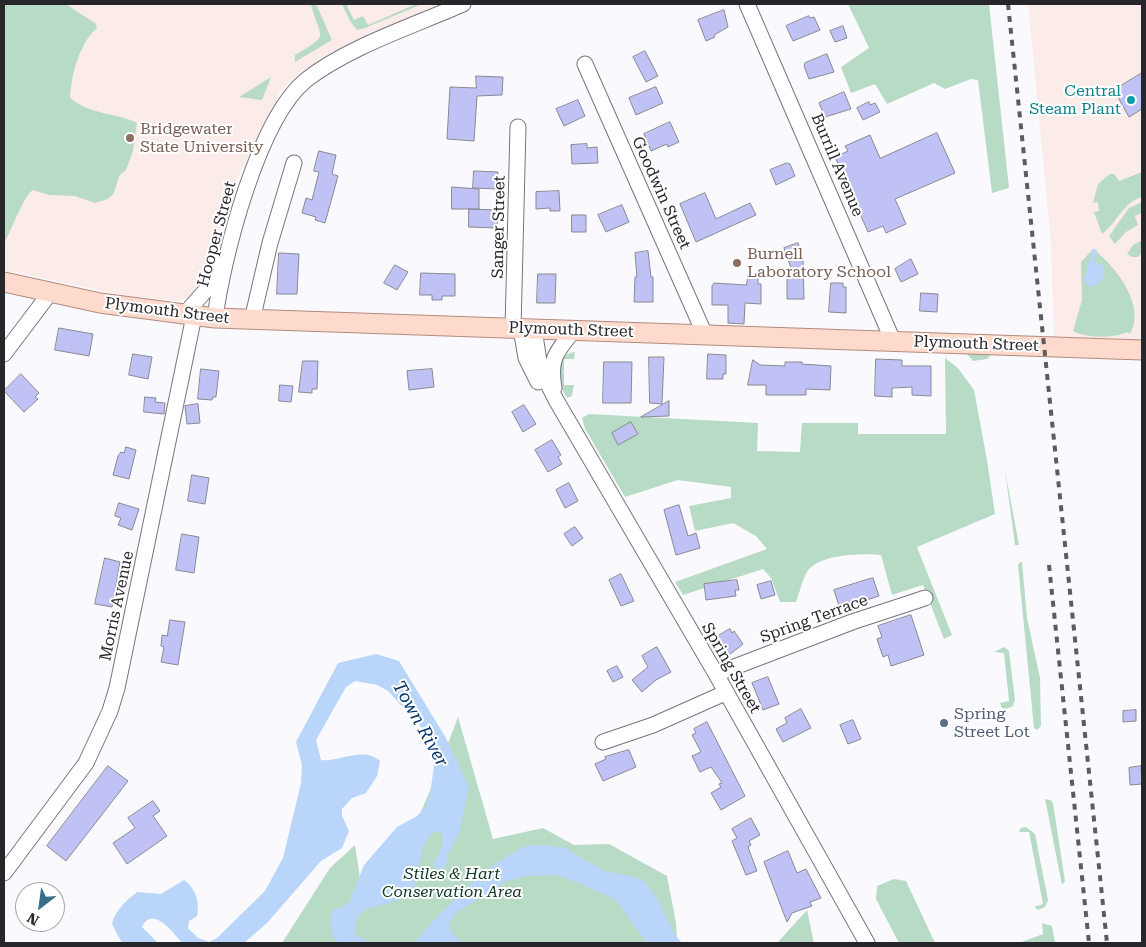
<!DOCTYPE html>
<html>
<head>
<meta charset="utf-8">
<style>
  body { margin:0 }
  #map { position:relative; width:1146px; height:947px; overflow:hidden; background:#fafafe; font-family:"Roboto Serif",serif }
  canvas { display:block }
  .frame { position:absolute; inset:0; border:5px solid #27262a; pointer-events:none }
  .north { position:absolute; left:15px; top:882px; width:50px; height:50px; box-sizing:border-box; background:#fff; border:1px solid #a9a8aa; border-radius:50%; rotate:210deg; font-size:14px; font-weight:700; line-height:20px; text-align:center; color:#27262a }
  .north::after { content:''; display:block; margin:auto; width:18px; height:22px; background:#357088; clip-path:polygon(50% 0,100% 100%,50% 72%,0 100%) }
</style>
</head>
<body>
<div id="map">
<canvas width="1146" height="947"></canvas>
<div class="frame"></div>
<div class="north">N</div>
</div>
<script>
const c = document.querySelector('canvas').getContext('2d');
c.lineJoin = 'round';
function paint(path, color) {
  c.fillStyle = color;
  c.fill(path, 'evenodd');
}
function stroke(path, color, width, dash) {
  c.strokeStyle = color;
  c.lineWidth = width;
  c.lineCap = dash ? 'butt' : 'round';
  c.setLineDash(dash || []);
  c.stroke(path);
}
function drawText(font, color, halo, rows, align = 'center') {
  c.font = font + ' "Roboto Serif",serif';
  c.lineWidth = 4;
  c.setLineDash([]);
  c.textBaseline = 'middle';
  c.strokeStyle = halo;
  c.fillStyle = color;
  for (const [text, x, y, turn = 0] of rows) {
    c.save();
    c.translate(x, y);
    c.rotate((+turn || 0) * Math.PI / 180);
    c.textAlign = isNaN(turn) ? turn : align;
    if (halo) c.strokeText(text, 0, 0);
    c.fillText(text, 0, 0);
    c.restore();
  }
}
const education = new Path2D(`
  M4,4h445l-100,43 -47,24 -22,21 -46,93 -29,97 -14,14 -11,5 -54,-5 -122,-26z
  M1028,4h114v339l-88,-1 -3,-99z`);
const green = new Path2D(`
  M4,4h62l30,20 1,4c-17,14 -26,47 -27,69 17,18 46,15 67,26l-4,28 -7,19 -7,6 -5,17 -6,6 -13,4 -20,-7 -26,-1 -16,-5c-9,5 -23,43 -29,54z
  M311,4h5l16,36 -37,22v-7c38,-22 24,-16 16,-51z
  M342,4h4l8,16 9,-4 5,9 48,-21h6l-57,24 -8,2 -7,-9z
  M848,4h141l20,184 -17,5 -14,-113 -7,-1 -26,10 -11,-6 -47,21 -12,-20 -24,9 -10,-26 28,-19z
  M271,77l-9,23 -23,-3z
  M1142,172v25c-20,6 -24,25 -40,37l-8,-22 5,-1 -1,-9 -5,1 5,-19 12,-10h4l5,7z
  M1142,202v11l-7,3 3,9 -12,7 -11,12 -6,-8 20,-28z
  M1142,240v12l-4,5h-6l-5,-3 6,-9z
  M1094,248v5l3,-1c20,17 49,54 33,82l-3,-2c-13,7 -42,6 -54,-1l9,-31 -1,-38z
  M575,352l-1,7h-10v26h10l-2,11 -5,2c-10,-15 -15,-43 8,-46z
  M966,353h24l1,2 -4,4 -14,2z
  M945,358l13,10 16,22 13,70 8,54 -78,33 35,88 -8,4 -21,-54 -31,10 -11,-40c-18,-2 -64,-1 -74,17 -5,8 -7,20 -11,30h-16l-9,-24 -8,-9 -80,26 -8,-13 92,-33 -11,-13 -23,-13 -38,8 -6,-25 42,-8v-11l-53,-7 -53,17 -40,-68 -3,-11 7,-4 169,9 -1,28 43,1 2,-29h56v11h88z
  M1005,470l14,75h-4z
  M1020,562h2l5,56 13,60 1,48 -4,4 -3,-2 -16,-163z
  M1004,647l5,4 6,49 -2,6 -7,3 -4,-1 -2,-5 9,-2 -5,-48 -10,-1z
  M458,717l35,122 50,-11 31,17 35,-1 58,32 9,47 1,20h-395l48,-75 25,-23 5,33 48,-36 24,-56z
  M1045,799l5,1 3,3 12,78 -3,4z
  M1026,827l9,7 13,66 -3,7 -7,3 -4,-3 9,-3 -14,-72h-10l2,-4z
  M894,879l12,2 29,62h-36l-23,-44 1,-13z
  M807,910l7,33h-37z
  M1042,923l10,3 3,17h-36l24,-9z`);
const water = new Path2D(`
  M1090,259l13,7v11l-4,7 -10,3 -5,-8z
  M376,654l23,7 47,77 23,49 -10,47 -10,18 -3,13 -8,8 -5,-10c7,-10 12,-19 8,-31l-7,-1 -9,12 -12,46c-6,4 -13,10 -21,13 -20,7 -38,3 -37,32l15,9h-32c-8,-8 -9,-21 -6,-32l17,-8 15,-38 33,-38 20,-11 8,-8 5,-13 6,-45 -13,-21 -35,-38 -11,-6 -22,-4 -9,6 -30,53 5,20c20,2 42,-14 59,1l-3,15 -11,17 -14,5 -10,11v7l7,15 -7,17 -21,13 -54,62 -23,20h-62c-8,-9 -29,-39 -40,-16l16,16h-36l-10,-19c2,-13 15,-24 25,-32l24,2 23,-14c12,8 16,23 13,36l-8,5 -1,7 10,10 11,4 8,-4 48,-47 18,-33 18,-75 1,-18 -6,-23 42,-79z
  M544,845l21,3 39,23 31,6 10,5 12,16 18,37 7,8h-35l-32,-44 -56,-24 -33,1 -19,5 -50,31 -8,11 1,8 13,12h-48c21,-28 77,-84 110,-96 6,-2 13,-2 19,-2z`);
const stream = new Path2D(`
  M1092,259l3,-8`);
const building = new Path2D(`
  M724,10l4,17 -14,8 1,2 -9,4 -8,-21z
  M809,16l1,2 4,-1 6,13 -27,11 -7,-15z
  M843,26l4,12 -12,4 -5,-11z
  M645,51l13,25 -12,6 -13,-25z
  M827,54l7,18 -25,7 -5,-13 1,-3z
  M1142,73v36l-13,8 -15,-27z
  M476,76l27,1 -1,18 -25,1 -3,45 -27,-2 3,-52 26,1z
  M656,87l7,16 -27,12 -7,-17z
  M844,92l7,17 -26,8 -6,-14z
  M578,100l7,16 -21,10 -8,-17z
  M869,102l1,3 5,-2 5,9 -17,8 -6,-12z
  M670,122l9,20 -11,5 -1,-3 -16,7 -7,-17z
  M937,133l18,40 -60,26 11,25 -20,9 -3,-7 -15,6 -33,-75 13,-6 -3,-5 25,-11 10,23z
  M587,144v4l10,-1 1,16 -26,1 -1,-19z
  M319,151l17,4 -4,19 6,2 -13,47 -10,-3 1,-3 -14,-4 4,-15 6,2 7,-28 -5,-1z
  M787,163l3,1 5,12 -19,9 -6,-15z
  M474,171l24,1 -1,17 -24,-1z
  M452,187l27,2v20h-27z
  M559,191l1,20h-10v-3l-14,1v-17z
  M705,193l11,26 34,-16 6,12 -60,27 -16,-38z
  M622,205l7,17 -23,10 -8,-17z
  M469,209l29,1 -1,18 -28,-1z
  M572,215h14v17h-14z
  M798,243l5,15 1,41h-17v-28h5l-8,-23z
  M648,251l3,26h2v25h-19l1,-25h2l-2,-24z
  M279,253l20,1 -2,40h-20z
  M911,259l7,15 -17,8 -6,-13z
  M395,265l13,7 -11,18 -13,-7z
  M421,273l34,1v22h-13v4h-10v-5h-12z
  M538,274h18l-1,29h-18z
  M748,278h10v6h3v20l-16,-1 -1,21 -16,-1v-18h-16v-19l2,-3 32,2z
  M831,283h12v4h3v26l-17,-1z
  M921,293l17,1 -1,18 -17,-1z
  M59,328l34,6 -4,22 -34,-6z
  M133,354l19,3 -4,22 -19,-4z
  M708,354l18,1v19h-3v5h-16z
  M649,357h15l-2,47 -12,-1z
  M876,359l26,1v6h29v30l-19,-1v-8l-20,1v9l-17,-1z
  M753,360l7,5 25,1v-4h17v2l29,2 -1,24 -24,-1v6h-40v-10h-18z
  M303,361h15l-1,28h-5v4l-13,-1z
  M604,362h28l-1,41h-28z
  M201,369l18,2 -3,26h-3l-1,3 -14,-1z
  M432,369l2,18 -25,3 -2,-19z
  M21,374l18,19 -4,4 3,2 -14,13 -20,-21z
  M280,385l13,1 -2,16 -12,-1z
  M145,397l11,1 -1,4 10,1 -1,11 -20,-2z
  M669,401v15l-28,1z
  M198,404l2,19 -13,1 -2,-18z
  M524,405l12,19 -13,8 -11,-20z
  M631,422l7,12 -20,11 -6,-12z
  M552,440l9,15 -3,2 4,7 -14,8 -13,-22z
  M126,447l10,3 -7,29 -16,-4 5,-19 3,-4 3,1z
  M192,475l17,3 -4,26 -17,-3z
  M569,483l9,18 -13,7 -9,-18z
  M119,503l20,6 -7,21 -14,-5 3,-7 -6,-2z
  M679,505l9,31 8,-3 4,15 -24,7 -12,-45z
  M575,527l8,11 -11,8 -8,-12z
  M182,534l17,3 -5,36 -18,-3z
  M105,558l15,4 -8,45 -17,-3z
  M621,574l13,27 -13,5 -12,-26z
  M873,578l6,18 -39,13 -6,-19z
  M737,580l2,10h-4l1,6 -30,4 -2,-16z
  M771,581l4,14 -14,4 -4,-14z
  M911,615l13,40 -33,11 -3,-11 -5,2 -6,-18 5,-2 -4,-11z
  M170,620l15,2 -7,43 -17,-3 3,-15 -3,-1 1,-11 5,1z
  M730,629l2,4 2,-2 9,13 -14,11 -3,-5 -2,2 -6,-16z
  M657,647l14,25 -15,8 -14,12 -10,-12 16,-13 -6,-11z
  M617,666l6,11 -10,5 -6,-11z
  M768,677l11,27 -16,6 -11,-27z
  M801,709l10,19 -28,14 -7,-13 11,-6 -2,-5z
  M1136,710v11l-13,1v-11z
  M853,720l8,19 -13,5 -8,-19z
  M707,722l38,74 -24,14 -10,-17 10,-6 -2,-3 3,-1 -11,-16 -11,5 -8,-16 9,-4 -9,-17 4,-2 -2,-4z
  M629,750l7,17 -33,14 -8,-17 11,-5 -1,-2z
  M108,766l20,15 -62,80 -19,-15z
  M1141,766l1,18 -12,1 -1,-17z
  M153,801l7,10 -7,5 14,20 -40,28 -14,-21 22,-15 -7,-10z
  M751,818l9,17 -11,6 2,4 -3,2 9,24 -11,4 -14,-34 5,-3 -5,-9z
  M788,851l9,22 9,-4 15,29 -11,4 2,4 -20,7 -5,9 -23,-60z`);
const minor = new Path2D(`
  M747,4l146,337
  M585,64l120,271
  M184,315l22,-25 11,-29
  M215,318c8,-61 43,-199 91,-238 42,-33 107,-54 157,-76
  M252,320l18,-77 24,-80
  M513,328l5,-201
  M521,328l5,30 12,24
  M534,329l6,39 16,32 160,274 151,269
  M4,354l46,-61
  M554,388c-5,-29 2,-36 20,-58
  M716,674l136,-52 73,-24
  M603,742l50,-17 72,-32
  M4,873l82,-110 24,-52 7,-23 77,-372`);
const major = new Path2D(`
  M4,282l96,21 115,15 927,32`);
const rail = new Path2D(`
  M1008,4l99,939
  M1049,565l40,378`);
const markers = [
  [1131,100,5,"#0f9aa8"],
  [130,138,5,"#8d6e63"],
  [737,263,5,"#8d6e63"],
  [944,723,5,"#5c6f8a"]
];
const cultureNames = [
  ["Central",1121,91],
  ["Steam Plant",1121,109]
];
const educationNames = [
  ["Bridgewater",140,129],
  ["State University",140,147],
  ["Burnell",747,254],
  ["Laboratory School",747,272]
];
const streetNames = [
  ["Burrill Avenue",837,165,67],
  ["Goodwin Street",661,193,66],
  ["Sanger Street",499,227,-89],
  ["Hooper Street",217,234,-75],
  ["Plymouth Street",167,311,7],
  ["Plymouth Street",571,330,2],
  ["Plymouth Street",976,344,2],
  ["Morris Avenue",117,606,-78],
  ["Spring Terrace",814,619,-20],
  ["Spring Street",731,668,60]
];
const serviceNames = [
  ["Spring",954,714],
  ["Street Lot",954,732]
];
const parkNames = [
  ["Stiles & Hart",452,874],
  ["Conservation Area",452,892]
];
const waterNames = [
  ["Town River",420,724,61]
];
paint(education, '#fcece9');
paint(green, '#b7dbc4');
paint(water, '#b9d5f9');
stroke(stream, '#b9d5f9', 4);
paint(building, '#c0c2f6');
stroke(building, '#888992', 1);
stroke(minor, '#75757d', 17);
stroke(major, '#b28b7d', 21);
stroke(minor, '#fff', 15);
stroke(major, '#fedacc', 19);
stroke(rail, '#5c5c60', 4, [6, 6]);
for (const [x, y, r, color] of markers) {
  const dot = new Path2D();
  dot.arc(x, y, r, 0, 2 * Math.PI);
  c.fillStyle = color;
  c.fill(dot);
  stroke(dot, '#fff', 2);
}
drawText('16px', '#0d838f', '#fff', cultureNames, 'right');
drawText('16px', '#785e54', '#fff', educationNames, 'left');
drawText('16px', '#27262a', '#fff', streetNames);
drawText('16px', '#4e5e75', '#fff', serviceNames, 'left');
drawText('italic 16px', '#0d3822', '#fff', parkNames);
drawText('italic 18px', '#023468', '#fff', waterNames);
</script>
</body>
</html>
